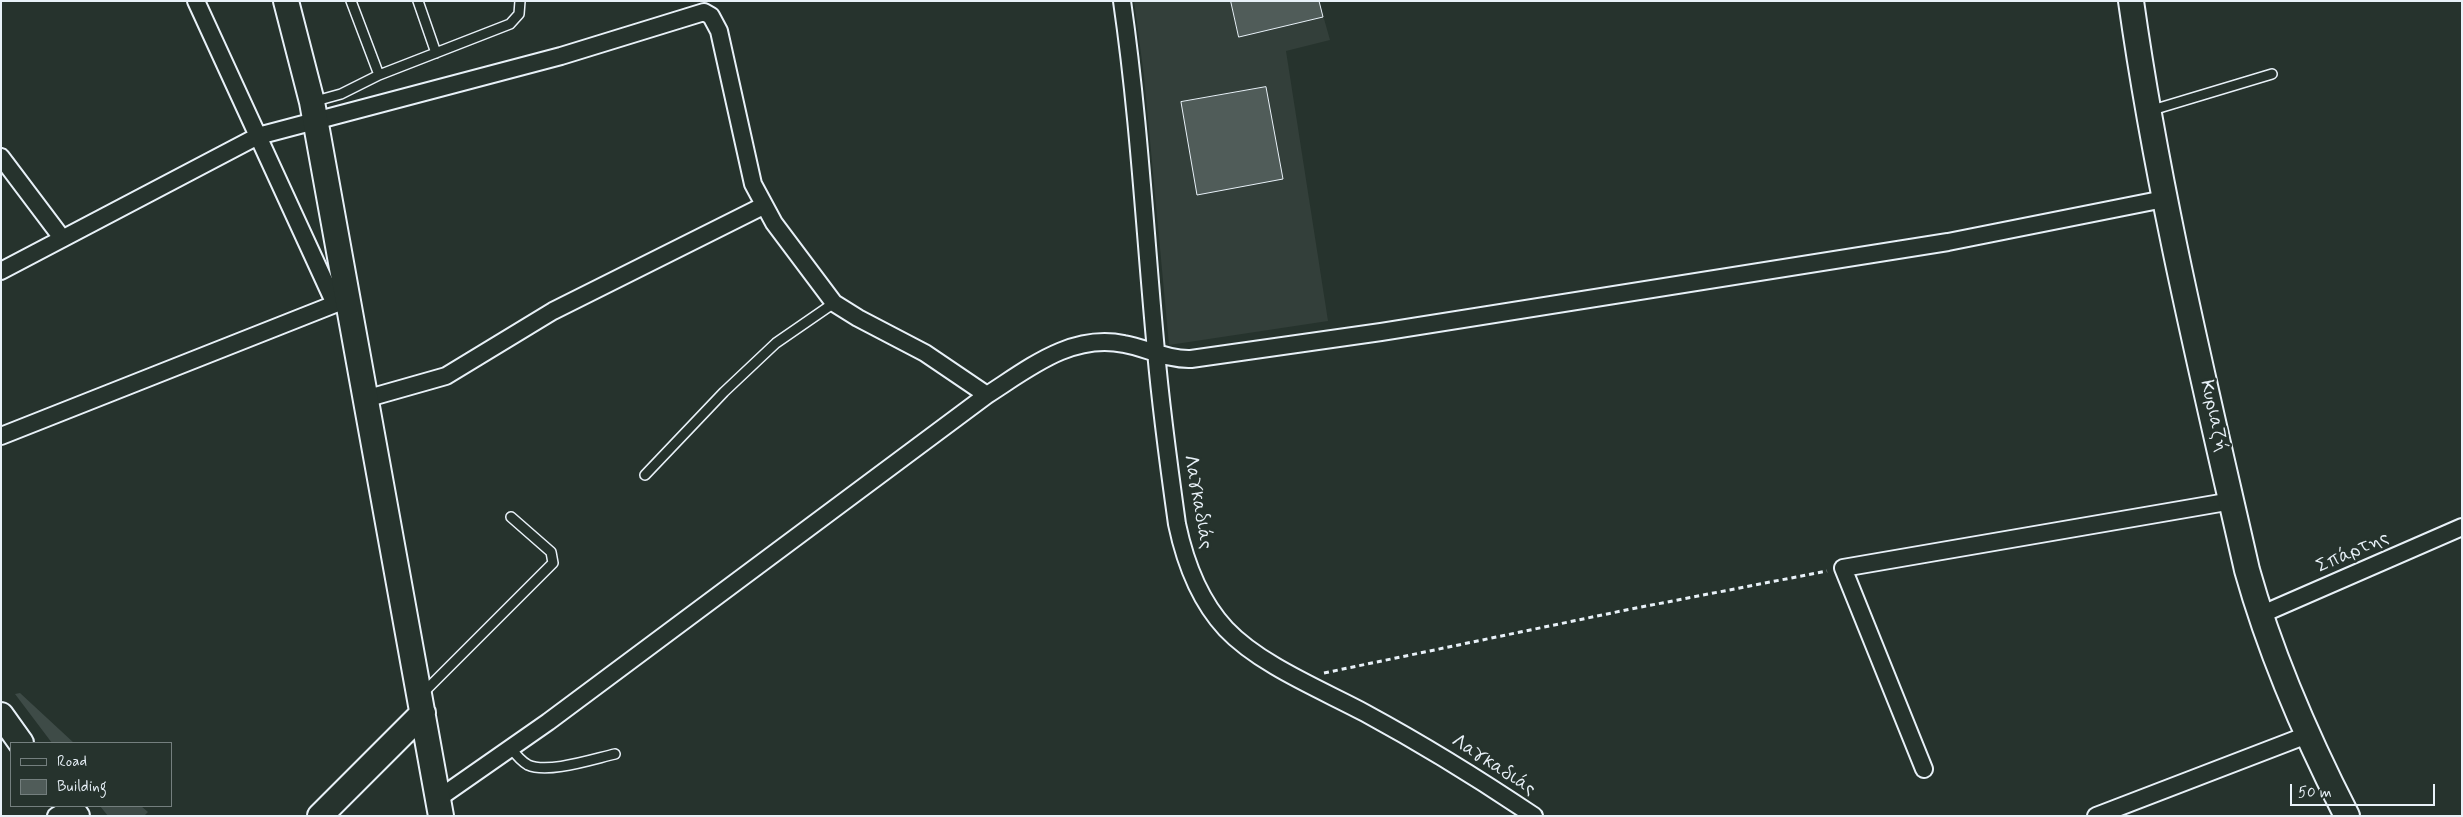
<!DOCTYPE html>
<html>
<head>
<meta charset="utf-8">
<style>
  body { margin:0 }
  #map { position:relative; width:2463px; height:817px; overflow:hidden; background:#26332d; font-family:Mynerve,sans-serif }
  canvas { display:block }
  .frame { position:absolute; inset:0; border:2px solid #e8f1f8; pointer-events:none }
  .legend { position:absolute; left:10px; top:742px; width:162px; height:65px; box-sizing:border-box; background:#26332d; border:1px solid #747f7e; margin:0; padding:6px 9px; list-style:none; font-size:15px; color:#e8f1f8 }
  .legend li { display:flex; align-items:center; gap:10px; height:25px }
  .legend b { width:25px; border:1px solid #747f7e }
  .scale { position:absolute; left:2290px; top:784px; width:145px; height:22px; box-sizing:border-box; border:2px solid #e8f1f8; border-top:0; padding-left:6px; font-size:15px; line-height:18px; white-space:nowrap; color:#e8f1f8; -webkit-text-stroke:4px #26332d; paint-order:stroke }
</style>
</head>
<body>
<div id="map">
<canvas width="2463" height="817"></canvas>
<div class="frame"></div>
<ul class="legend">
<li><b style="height:6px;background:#26332d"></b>Road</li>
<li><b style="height:14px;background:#505c59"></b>Building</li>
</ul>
<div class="scale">50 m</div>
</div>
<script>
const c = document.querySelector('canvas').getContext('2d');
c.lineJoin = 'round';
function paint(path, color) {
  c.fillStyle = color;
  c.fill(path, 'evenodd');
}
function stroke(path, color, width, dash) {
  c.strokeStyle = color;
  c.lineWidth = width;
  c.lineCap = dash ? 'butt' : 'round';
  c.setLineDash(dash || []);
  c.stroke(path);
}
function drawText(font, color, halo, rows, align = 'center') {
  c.font = font + ' Mynerve,sans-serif';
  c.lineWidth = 5;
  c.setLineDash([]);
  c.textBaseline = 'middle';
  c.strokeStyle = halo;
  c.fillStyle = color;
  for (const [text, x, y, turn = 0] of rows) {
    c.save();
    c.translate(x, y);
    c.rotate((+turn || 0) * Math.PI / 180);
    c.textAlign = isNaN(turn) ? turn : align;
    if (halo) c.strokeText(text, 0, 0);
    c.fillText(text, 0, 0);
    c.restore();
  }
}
const built = new Path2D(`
  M1134,1h185l11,39 -44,11 42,270 -159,24 -25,-269z`);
const green = new Path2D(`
  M20,693l54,50h-22l-37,-49z
  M100,806h41l7,6 -4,4h-36z`);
const building = new Path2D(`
  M1231,1h88l4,16 -84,20z
  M1266,87l17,92 -86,16 -16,-93z`);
const path = new Path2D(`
  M1324,673l302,-63 201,-39`);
const lane = new Path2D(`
  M351,1l28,74
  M418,1l18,52
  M312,102l29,-8 38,-19 131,-51 9,-10 1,-13
  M2149,111l123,-37
  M645,475l79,-83 52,-49 58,-40
  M421,695l132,-132 -2,-11 -40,-35
  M511,748c5,7 10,13 17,17 20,9 65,-6 87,-11`);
const street = new Path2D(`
  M196,1l139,303 10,-3
  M1122,1c17,117 23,233 34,350 5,58 13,116 21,173 8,38 22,76 49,105 34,36 96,61 139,84 59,32 114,66 169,103
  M1,157l61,81
  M1,271l257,-135 303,-80 143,-44 7,4 8,15 34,153 21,39 60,80 24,15 67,35 62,42
  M365,399l81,-23 107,-65 210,-105
  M1,436l334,-132
  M2260,615l202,-88
  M1924,769l-81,-201 389,-67
  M439,798l109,-76 439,-327c41,-26 84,-62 137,-51 22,4 45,16 67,15l190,-27 567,-90 216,-43
  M56,816l14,-8
  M2096,816l211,-81`);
const secondary = new Path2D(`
  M286,1l26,101 129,714
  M2131,1c27,192 73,380 116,569 24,86 59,166 100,246
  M1,715l20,28
  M68,806l9,10
  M320,816l103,-103`);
const streetNames = [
  ["Κυριαζή",2213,416,77],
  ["Λαγκαδιάς",1197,502,80],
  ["Σπάρτης",2353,553,-24],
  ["Λαγκαδιάς",1493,766,33]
];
paint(built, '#333f3a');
paint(green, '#3e4b47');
paint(building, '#505c59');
stroke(building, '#e8f1f8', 1);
stroke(lane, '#e8f1f8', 12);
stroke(street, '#e8f1f8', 20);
stroke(secondary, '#e8f1f8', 28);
stroke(path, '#e8f1f8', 3, [5, 4]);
stroke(lane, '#26332d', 9);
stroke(street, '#26332d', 16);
stroke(secondary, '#26332d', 24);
drawText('19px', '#e8f1f8', '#26332d', streetNames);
</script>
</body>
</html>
